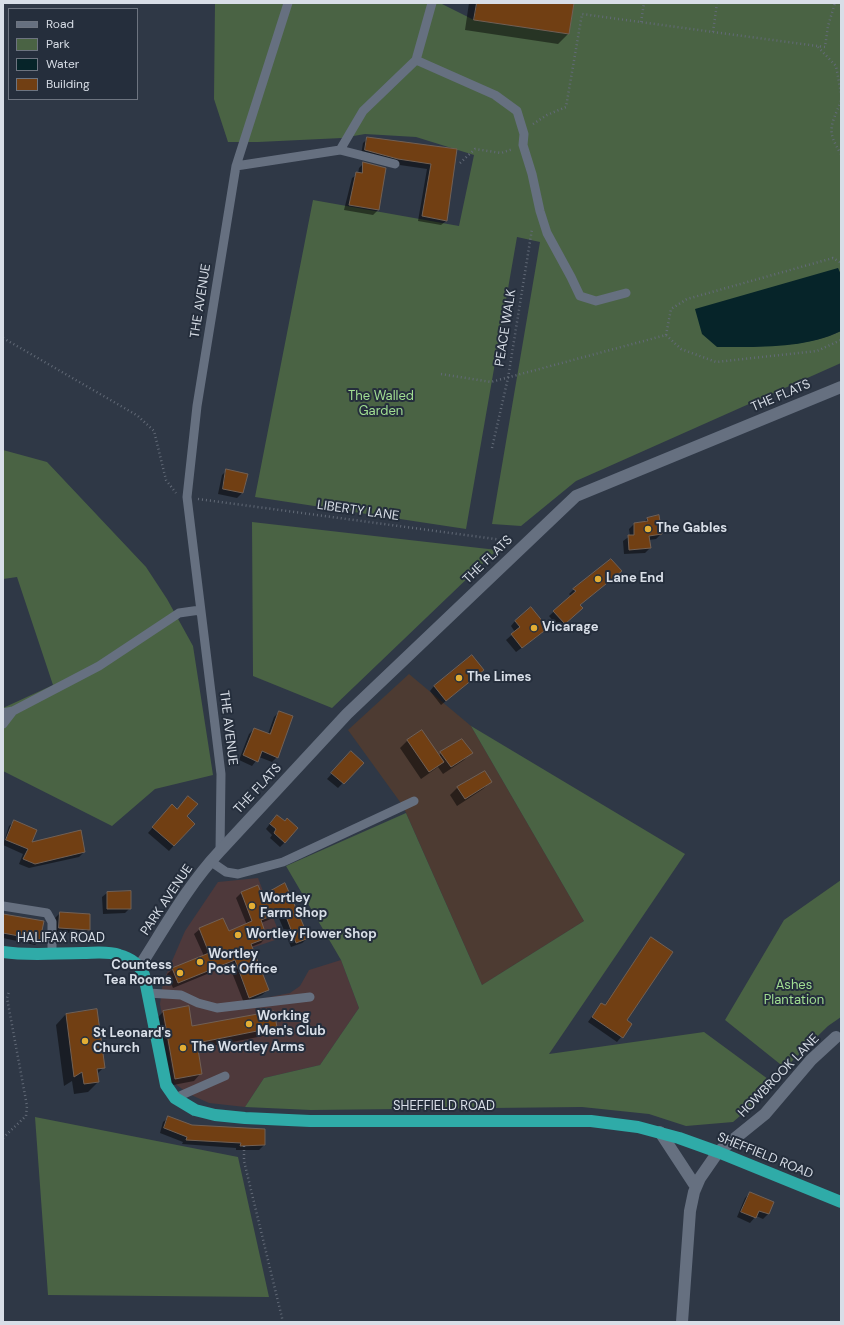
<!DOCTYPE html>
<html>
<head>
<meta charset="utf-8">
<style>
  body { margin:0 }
  #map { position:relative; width:844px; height:1325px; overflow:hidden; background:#2f3846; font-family:"DM Sans",sans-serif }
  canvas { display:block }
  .frame { position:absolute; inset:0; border:4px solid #d8dee7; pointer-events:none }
  .legend { position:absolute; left:8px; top:8px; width:130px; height:92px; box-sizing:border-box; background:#252e3c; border:1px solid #6d7480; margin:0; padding:5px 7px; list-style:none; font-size:12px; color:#d8dee7 }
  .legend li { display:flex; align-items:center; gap:8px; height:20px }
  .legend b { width:20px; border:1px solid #6d7480 }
</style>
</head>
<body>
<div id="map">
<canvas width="844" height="1325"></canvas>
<div class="frame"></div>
<ul class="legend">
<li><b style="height:5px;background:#667080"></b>Road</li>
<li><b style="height:11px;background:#4a6344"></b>Park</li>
<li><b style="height:11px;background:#062429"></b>Water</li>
<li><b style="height:11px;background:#713f13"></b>Building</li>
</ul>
</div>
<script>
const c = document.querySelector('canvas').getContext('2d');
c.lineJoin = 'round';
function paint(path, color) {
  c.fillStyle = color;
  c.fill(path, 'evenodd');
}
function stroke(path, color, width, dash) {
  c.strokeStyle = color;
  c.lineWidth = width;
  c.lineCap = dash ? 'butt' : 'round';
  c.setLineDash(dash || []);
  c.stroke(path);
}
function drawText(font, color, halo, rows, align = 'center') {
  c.font = font + ' "DM Sans",sans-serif';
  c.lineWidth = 4;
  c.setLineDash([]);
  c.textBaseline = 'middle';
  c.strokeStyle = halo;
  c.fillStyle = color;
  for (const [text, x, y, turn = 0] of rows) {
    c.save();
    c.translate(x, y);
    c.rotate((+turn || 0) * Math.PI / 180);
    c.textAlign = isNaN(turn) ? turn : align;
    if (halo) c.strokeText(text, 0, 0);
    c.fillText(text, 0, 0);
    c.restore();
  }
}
const commercial = new Path2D(`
  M258,878l23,60 -50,17 19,46 40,-8 10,-7 9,-16 32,-10 18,48 -39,57 -56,13 -19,29 -36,-4 -20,-9 -15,-11 -14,-79 3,-22 22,-51 33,-49z`);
const education = new Path2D(`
  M409,674l62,52 113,195 -102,64 -79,-179 -55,-76z`);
const green = new Path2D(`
  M215,3h225l34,17 94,14 6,-31h267v272l-3,-7 -91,79c32,-2 65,-2 94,-16v32l-265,118 -55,45 -29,-2 48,-282 -23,-5 -51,292 -211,-32 58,-297 146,26 15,-71 -58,-18 -51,-3 -23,4 -84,4h-30l-14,-43z
  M3,450l44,12 99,105 21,32 26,47 20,129 -58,14 -43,37 -109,-55v-63l50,-23 -36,-108 -14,2z
  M252,522l245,28 -165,158 -79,-32z
  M471,726l214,128 -136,200 155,-22 68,50 -18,22 -21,18 -47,4 -37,-12 -67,-7 -271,3 -66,-3 19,-29 56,-13 39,-57 -18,-48 -55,-94 120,-53 76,172 102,-64z
  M841,880v137l-13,9 -43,42 -60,-48 59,-100z
  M35,1117l203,40 31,140 -221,-2z`);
const water = new Path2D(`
  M838,268l3,7v56c-37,18 -84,16 -124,16l-15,-13 -7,-25z`);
const shadow = new Path2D(`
  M469,3h104l-5,31 -10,10 -93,-14z
  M368,138l88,12 -10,71 -5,4 -23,-4 9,-52 -34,-5 -32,-9 2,-12z
  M364,163l20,6 -6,41 -5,5 -29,-5 8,-32 6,-4 1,-6z
  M227,470l15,23 -5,5 -19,-4 4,-19z
  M648,518l13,16 -5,5 -7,1 1,8 -5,5 -21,1 -1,-13 7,-5 -1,-7 5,-5 10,-2z
  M616,575l-37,31 -2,7 -17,16 -11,-13 22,-20 -2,-2 5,-5z
  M515,621l27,12 -26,19 -10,-12 9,-8 -4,-6z
  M477,675l-36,30 -11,-14 4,-5z
  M279,712l-2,45 -5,5 -13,-5 -7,9 -13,-6 10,-26 5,-5 14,5 6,-17z
  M422,732l16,24 3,-3 30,-1 -7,8 -21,14 -5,-7 -17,12 -21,-31 7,-7z
  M346,758l16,5 -24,25 -11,-9z
  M485,773l6,9 -8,7 -26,17 -7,-11 7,-7z
  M168,810h9l16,14 -24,27 -21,-18z
  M272,821l13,21 -5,5 -10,-9 2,-3 -6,-6z
  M14,822l17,21 53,9 -5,5 -50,11 -10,-4 4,-10 -20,-9 6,-19z
  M285,884l23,54 -6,5 -11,4 -13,-31 -17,7 5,14 -5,6 -10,4 17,43 -6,5 -18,8 -15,-38 -56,23 -6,-14 6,-5 31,-13 -10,-22 6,-5 28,4 19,-8 -11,-27 5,-5 16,-7 4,10z
  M107,893l23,15 -5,5 -22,1 -1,-17z
  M60,913l29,16 -5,5 -29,-2v-14z
  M3,915l40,7 -3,18 -5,5 -32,-7z
  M651,938l-26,83 6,4 -14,17 -29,-20 13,-18 3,2z
  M163,1012l29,15h84l-8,8 -71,14 4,24 -7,8 -26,5 -12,-67z
  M66,1014l38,53 -7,7 1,8 -10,10 -14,2 -2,-13 -8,5 -8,-61z
  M168,1118l24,8 72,19 -5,5h-23v-2l-54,-4 1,-2 -23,-9 3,-11z
  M750,1193l23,9 -5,12 -5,5 -7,-3 -6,7 -13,-6 8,-19z`);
const building = new Path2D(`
  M477,3h97l-5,31 -95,-14z
  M367,137l90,12 -10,72 -25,-5 9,-52 -33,-5 -33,-9z
  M363,162l23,6 -7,42 -30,-5 7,-33 6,1z
  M226,469l22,5 -5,19 -20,-4z
  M659,515l3,19 -13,2 2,12 -22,2 -1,-15h6v-12l14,-2 -1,-3z
  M611,559l11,12 -42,34 3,3 -18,16 -12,-13 23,-20 -3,-2z
  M531,607l17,21 -26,20 -11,-14 9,-7 -5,-6z
  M472,655l12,15 -38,31 -12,-15z
  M279,711l14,5 -15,42 -16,-7 -4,11 -15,-7 11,-27 16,6z
  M422,730l22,32 -15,10 -22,-32z
  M462,739l11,14 -22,14 -11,-15z
  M351,751l13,12 -20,21 -13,-11z
  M485,771l7,11 -27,17 -8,-12z
  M188,796l10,8 -11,12 8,8 -21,22 -22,-19 20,-23 5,5z
  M277,815l8,6 2,-3 11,10 -13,15 -11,-10 2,-4 -6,-5z
  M14,820l23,10 -5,12 49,-12 4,22 -50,12 -12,-5 5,-10 -22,-9z
  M285,883l24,55 -13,5 -12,-32 -23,9 6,18 -16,6 18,46 -20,8 -14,-38 -57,23 -6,-15 37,-15 -10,-25 24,-10 6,13 23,-10 -11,-29 17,-7 4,10z
  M131,891v18h-24v-17z
  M60,912l30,2v16l-31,-2z
  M3,914l41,7 -4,19 -37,-7z
  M651,937l22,15 -46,68 5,4 -9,14 -31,-21 9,-14 4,2z
  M189,1006l3,20 82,-15 3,16 -80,16 5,31 -27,5 -12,-68z
  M97,1009l8,59 -8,1 2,13 -15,2 -2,-12 -8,5 -8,-63z
  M168,1116l24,9 73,4v16l-25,1 1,-3 -55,-3 1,-3 -23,-9z
  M750,1192l24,10 -5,12 -10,-3 -3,7 -15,-6z`);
const path = new Path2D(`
  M641,22l3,-19
  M713,32l112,15 3,-21 7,-23
  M818,47l18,19 5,27
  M841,101c-10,25 -15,29 0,53
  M533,124l14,-9 19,-8 16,-93 131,18 4,-29
  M460,163l15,-14 26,4 12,-4
  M666,335l5,-26 16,-10 146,-41 8,5
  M3,338l135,78 16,15 12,49 10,13
  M441,374l50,8 175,-47 15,14 35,13 101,-11 24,-11
  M492,448l16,-70 24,-149
  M198,499l312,42
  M3,1138l23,-22 1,-10 -20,-108 2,-6
  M244,1146v15l39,161`);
const lane = new Path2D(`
  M416,60l79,35 22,16 7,23 -1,11 9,29 8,37 7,22 24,44 9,19 16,5 30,-8
  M340,150l55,14
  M236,166l104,-16 23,-39 53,-51 16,-57
  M3,713l10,-2 86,-45 80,-53 21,-3
  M3,724l10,-13
  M220,851l1,-77 -34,-277 10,-91 39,-240 52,-163
  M210,861l16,11 12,2 45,-12 131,-61
  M3,906l44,7 5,9v31
  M148,993l33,2 17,8 19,5 93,-11
  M175,1098l50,-22`);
const street = new Path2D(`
  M140,966c25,-39 48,-81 80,-115l127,-137 229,-218 265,-109
  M718,1152l47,-38 46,-54 25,-23`);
const secondary = new Path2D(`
  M660,1132l36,55
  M682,1322l8,-111 4,-19 6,-14 18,-26`);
const highway = new Path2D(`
  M3,952c26,4 53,1 80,1 11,0 25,-2 36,2 12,3 20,9 25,20l22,110 9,13 20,12 20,5 30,3 65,3h281l47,6 41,11 39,14 123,50`);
const markers = [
  [648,529,4,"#e3ae34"],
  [598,579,4,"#e3ae34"],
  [534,628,4,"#e3ae34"],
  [459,678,4,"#e3ae34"],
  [252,906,4,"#e3ae34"],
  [238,935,4,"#e3ae34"],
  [200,962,4,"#e3ae34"],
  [180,973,4,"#e3ae34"],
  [249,1024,4,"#e3ae34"],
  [85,1041,4,"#e3ae34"],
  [183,1048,4,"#e3ae34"]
];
const streetNames = [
  ["THE AVENUE",201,301,-81],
  ["PEACE WALK",506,328,-81],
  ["THE FLATS",781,396,-23],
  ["LIBERTY LANE",358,511,8],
  ["THE FLATS",488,560,-44],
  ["THE AVENUE",228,728,83],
  ["THE FLATS",258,789,-47],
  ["PARK AVENUE",167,900,-56],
  ["HALIFAX ROAD",61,939],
  ["HOWBROOK LANE",779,1076,-46],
  ["SHEFFIELD ROAD",444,1107],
  ["SHEFFIELD ROAD",765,1156,22]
];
const parkNames = [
  ["The Walled",381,397],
  ["Garden",381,412],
  ["Ashes",794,986],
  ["Plantation",794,1001]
];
const poiNames = [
  ["The Gables",656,529],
  ["Lane End",606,579],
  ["Vicarage",542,628],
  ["The Limes",467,678],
  ["Wortley",260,899],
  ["Farm Shop",260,914],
  ["Wortley Flower Shop",246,935],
  ["Wortley",208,955],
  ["Post Office",208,970],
  ["Countess",172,966,"right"],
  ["Tea Rooms",172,981,"right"],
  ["Working",257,1017],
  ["Men's Club",257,1032],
  ["St Leonard's",93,1034],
  ["Church",93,1049],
  ["The Wortley Arms",191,1048]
];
paint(commercial, '#4e393b');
paint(education, '#4d3b32');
paint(green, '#4a6344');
paint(water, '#062429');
paint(shadow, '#0007');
paint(building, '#713f13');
stroke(building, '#716055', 1);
stroke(path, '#626a77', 2.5, [1, 3]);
stroke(lane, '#667080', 9);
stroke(street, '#667080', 12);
stroke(secondary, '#667080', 12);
stroke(highway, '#2faba8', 12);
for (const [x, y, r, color] of markers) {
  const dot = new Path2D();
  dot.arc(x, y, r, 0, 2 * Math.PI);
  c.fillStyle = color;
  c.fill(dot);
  stroke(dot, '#252e3c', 1.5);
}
drawText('13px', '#d8dee7', '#252e3c', streetNames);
drawText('13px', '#a1de92', '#252e3c', parkNames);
drawText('bold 13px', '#d8dee7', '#252e3c', poiNames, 'left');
</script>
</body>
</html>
